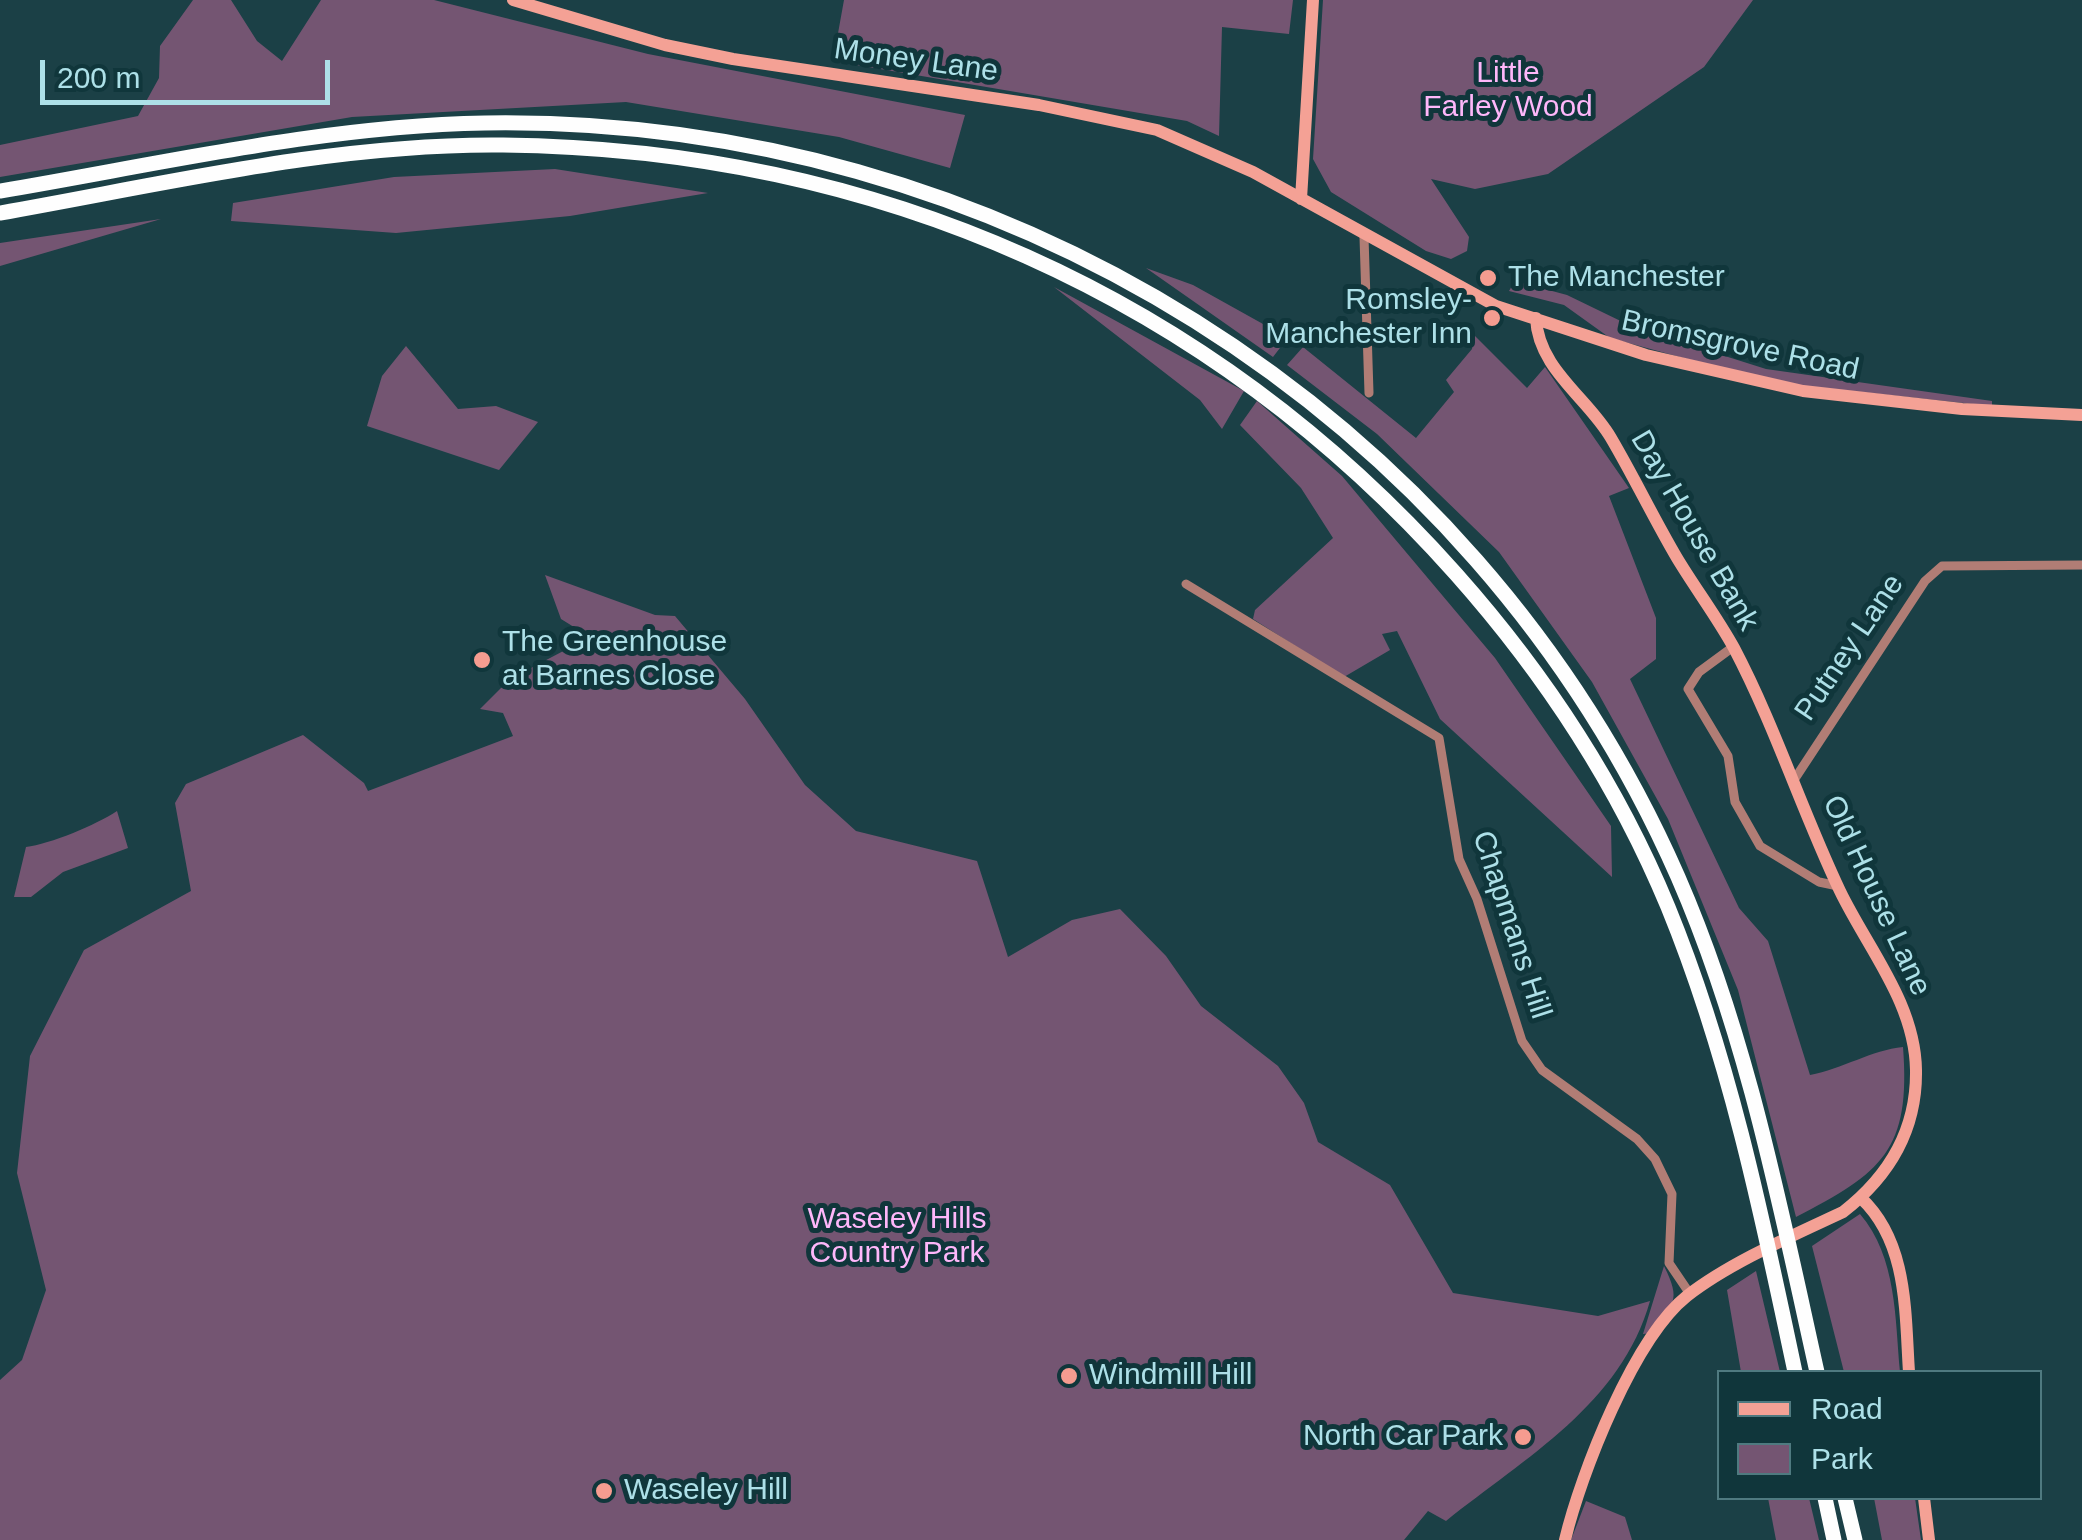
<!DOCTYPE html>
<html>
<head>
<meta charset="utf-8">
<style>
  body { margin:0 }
  #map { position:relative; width:2082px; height:1540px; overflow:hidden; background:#1b4046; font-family:Helvetica,sans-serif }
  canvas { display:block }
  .legend { position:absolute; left:1717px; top:1370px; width:325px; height:130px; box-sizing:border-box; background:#10363b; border:2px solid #4f7a80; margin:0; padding:12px 18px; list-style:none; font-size:30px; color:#ade0e8 }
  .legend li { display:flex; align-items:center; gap:20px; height:50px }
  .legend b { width:50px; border:2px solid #4f7a80 }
  .scale { position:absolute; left:40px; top:60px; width:290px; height:45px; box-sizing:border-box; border:5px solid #ade0e8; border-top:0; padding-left:12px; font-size:30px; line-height:35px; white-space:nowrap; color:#ade0e8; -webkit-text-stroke:8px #10363b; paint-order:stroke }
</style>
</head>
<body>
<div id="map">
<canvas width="2082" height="1540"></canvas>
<ul class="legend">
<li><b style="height:12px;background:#f4a195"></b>Road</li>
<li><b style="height:28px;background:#745572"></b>Park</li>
</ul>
<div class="scale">200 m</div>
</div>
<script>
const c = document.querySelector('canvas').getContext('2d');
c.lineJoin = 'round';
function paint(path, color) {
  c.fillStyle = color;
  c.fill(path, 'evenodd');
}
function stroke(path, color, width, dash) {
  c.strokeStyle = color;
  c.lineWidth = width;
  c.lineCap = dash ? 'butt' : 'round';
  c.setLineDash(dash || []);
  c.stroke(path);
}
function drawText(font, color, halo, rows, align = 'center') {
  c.font = font + ' Helvetica,sans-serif';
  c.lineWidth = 10;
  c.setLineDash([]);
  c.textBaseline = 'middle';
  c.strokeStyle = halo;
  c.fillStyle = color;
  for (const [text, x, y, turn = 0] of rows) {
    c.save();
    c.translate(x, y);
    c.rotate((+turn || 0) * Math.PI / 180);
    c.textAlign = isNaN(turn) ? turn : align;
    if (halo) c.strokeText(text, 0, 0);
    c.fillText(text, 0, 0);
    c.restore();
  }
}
const green = new Path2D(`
  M193,0h38l26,41 25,20 39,-61h113l214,54 317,61 -15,53 -111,-31 -213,-35 -274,15 -352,60v-32l138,-29 21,-38 1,-32z
  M844,0h449l-4,34 -67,-7 -3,109 -32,-15 -354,-60z
  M1323,0h430l-49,67 -156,107 -73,15 -44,-10 38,58 -2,14 -16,8 -25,-8 -95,-59 -18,-33z
  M555,169l153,24 -138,23 -174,17 -165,-12 2,-18 161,-26z
  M161,219l-161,47v-23z
  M1146,268l47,17 79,44 21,2 -20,26z
  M1515,281l52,14 66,32 133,42 226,32v5l-188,-20 -113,-26 -81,-22 -46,-33 -55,-14z
  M1054,287l190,104 -22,38 -22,-29z
  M1474,335l53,53 18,-21 84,121 -20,8 47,122v41l-26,20 109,229 29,33 42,134c32,-6 62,-25 93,-28 8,103 -21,126 -107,170l-58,-227 -70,-171 -76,-137 -93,-130 -122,-118 -90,-69 16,-18 113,91 38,-46 -8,-12 26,-31z
  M406,346l52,63 38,-3 42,16 -39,48 -132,-44 15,-50z
  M1257,401l85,75 153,182 116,168 1,51 -172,-158 -43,-88 -15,3 8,16 -46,27 -91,-58 2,-9 78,-72 -32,-50 -61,-63z
  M545,575l110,40 20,1 70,83 60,86 51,46 121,30 31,96 64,-37 48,-11 46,47 35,50 77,60 26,37 14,39 72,43 63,108 145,23 52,-15c-29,103 -124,156 -204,220l-18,-10 -24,29h-1404v-160l22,-20 24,-70 -29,-117 13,-117 54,-106 107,-59 -16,-88 11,-19 117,-49 61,48 4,8 145,-55 -10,-23 -23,-4 30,-30 80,-42 -29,-18z
  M117,811l11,37 -65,24 -32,25h-17l12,-50c24,-3 70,-22 91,-36z
  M1860,1214c37,43 35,105 40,158h-56l-32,-126z
  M1664,1266c18,36 9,37 -13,67l-8,1z
  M1756,1271l24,101h-39l-14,-82z
  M1768,1498h41l10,42h-43z
  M1874,1498h41l6,42h-39z
  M1586,1501l39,16 7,23h-61z`);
const street = new Path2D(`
  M1364,237l5,156
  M1186,584l253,154 20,121 18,40 45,142 20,29 95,69 18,20 17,35 -3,69 21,31
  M1733,647l-34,25 -11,17 40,67 7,46 25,44 59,36 19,4
  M1794,780l131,-199 17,-15 140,-1`);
const secondary = new Path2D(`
  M513,0l152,45 68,14 306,46 118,25 96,42 243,134 150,49 157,36 159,18 120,6
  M1301,199l12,-199
  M1536,318c2,51 52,80 75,120 23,39 43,81 66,120 18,30 40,59 57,90 41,78 68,163 106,243 28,58 75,112 76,179 1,60 -28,107 -73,142 -49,23 -114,51 -156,84 -53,42 -106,177 -122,244
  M1861,1198c47,44 44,114 48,174
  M1924,1498l5,42`);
const highway = new Path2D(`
  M0,191c160,-27 322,-65 485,-68 509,-8 987,285 1193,754 69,158 102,329 139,495
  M0,213c165,-29 335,-70 503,-68 373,4 705,150 953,429 88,99 161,210 212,333 61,149 94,308 127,465
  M1825,1498l9,42
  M1845,1498l10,42`);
const markers = [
  [1488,278,10,"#f59c90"],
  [1492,318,10,"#f59c90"],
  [482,660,10,"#f59c90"],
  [1069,1376,10,"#f59c90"],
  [1523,1437,10,"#f59c90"],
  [604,1491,10,"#f59c90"]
];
const streetNames = [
  ["Money Lane",916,61,8],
  ["Bromsgrove Road",1740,346,12],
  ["Day House Bank",1694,531,60],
  ["Putney Lane",1850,648,-56],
  ["Old House Lane",1876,896,65],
  ["Chapmans Hill",1511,925,72]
];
const parkNames = [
  ["Little",1508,74],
  ["Farley Wood",1508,108],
  ["Waseley Hills",897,1220],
  ["Country Park",897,1254]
];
const poiNames = [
  ["The Manchester",1508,278],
  ["Romsley-",1472,301,"right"],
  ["Manchester Inn",1472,335,"right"],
  ["The Greenhouse",502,643],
  ["at Barnes Close",502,677],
  ["Windmill Hill",1089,1376],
  ["North Car Park",1503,1437,"right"],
  ["Waseley Hill",624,1491]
];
paint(green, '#745572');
stroke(street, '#b17d75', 9);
stroke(secondary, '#f4a195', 12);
stroke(highway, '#fefefe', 15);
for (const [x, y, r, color] of markers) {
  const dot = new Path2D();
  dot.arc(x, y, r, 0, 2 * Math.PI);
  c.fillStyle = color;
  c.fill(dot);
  stroke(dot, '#10363b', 4);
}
drawText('30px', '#ade0e8', '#10363b', streetNames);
drawText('30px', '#feb7fa', '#10363b', parkNames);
drawText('30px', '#ade0e8', '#10363b', poiNames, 'left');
</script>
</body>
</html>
